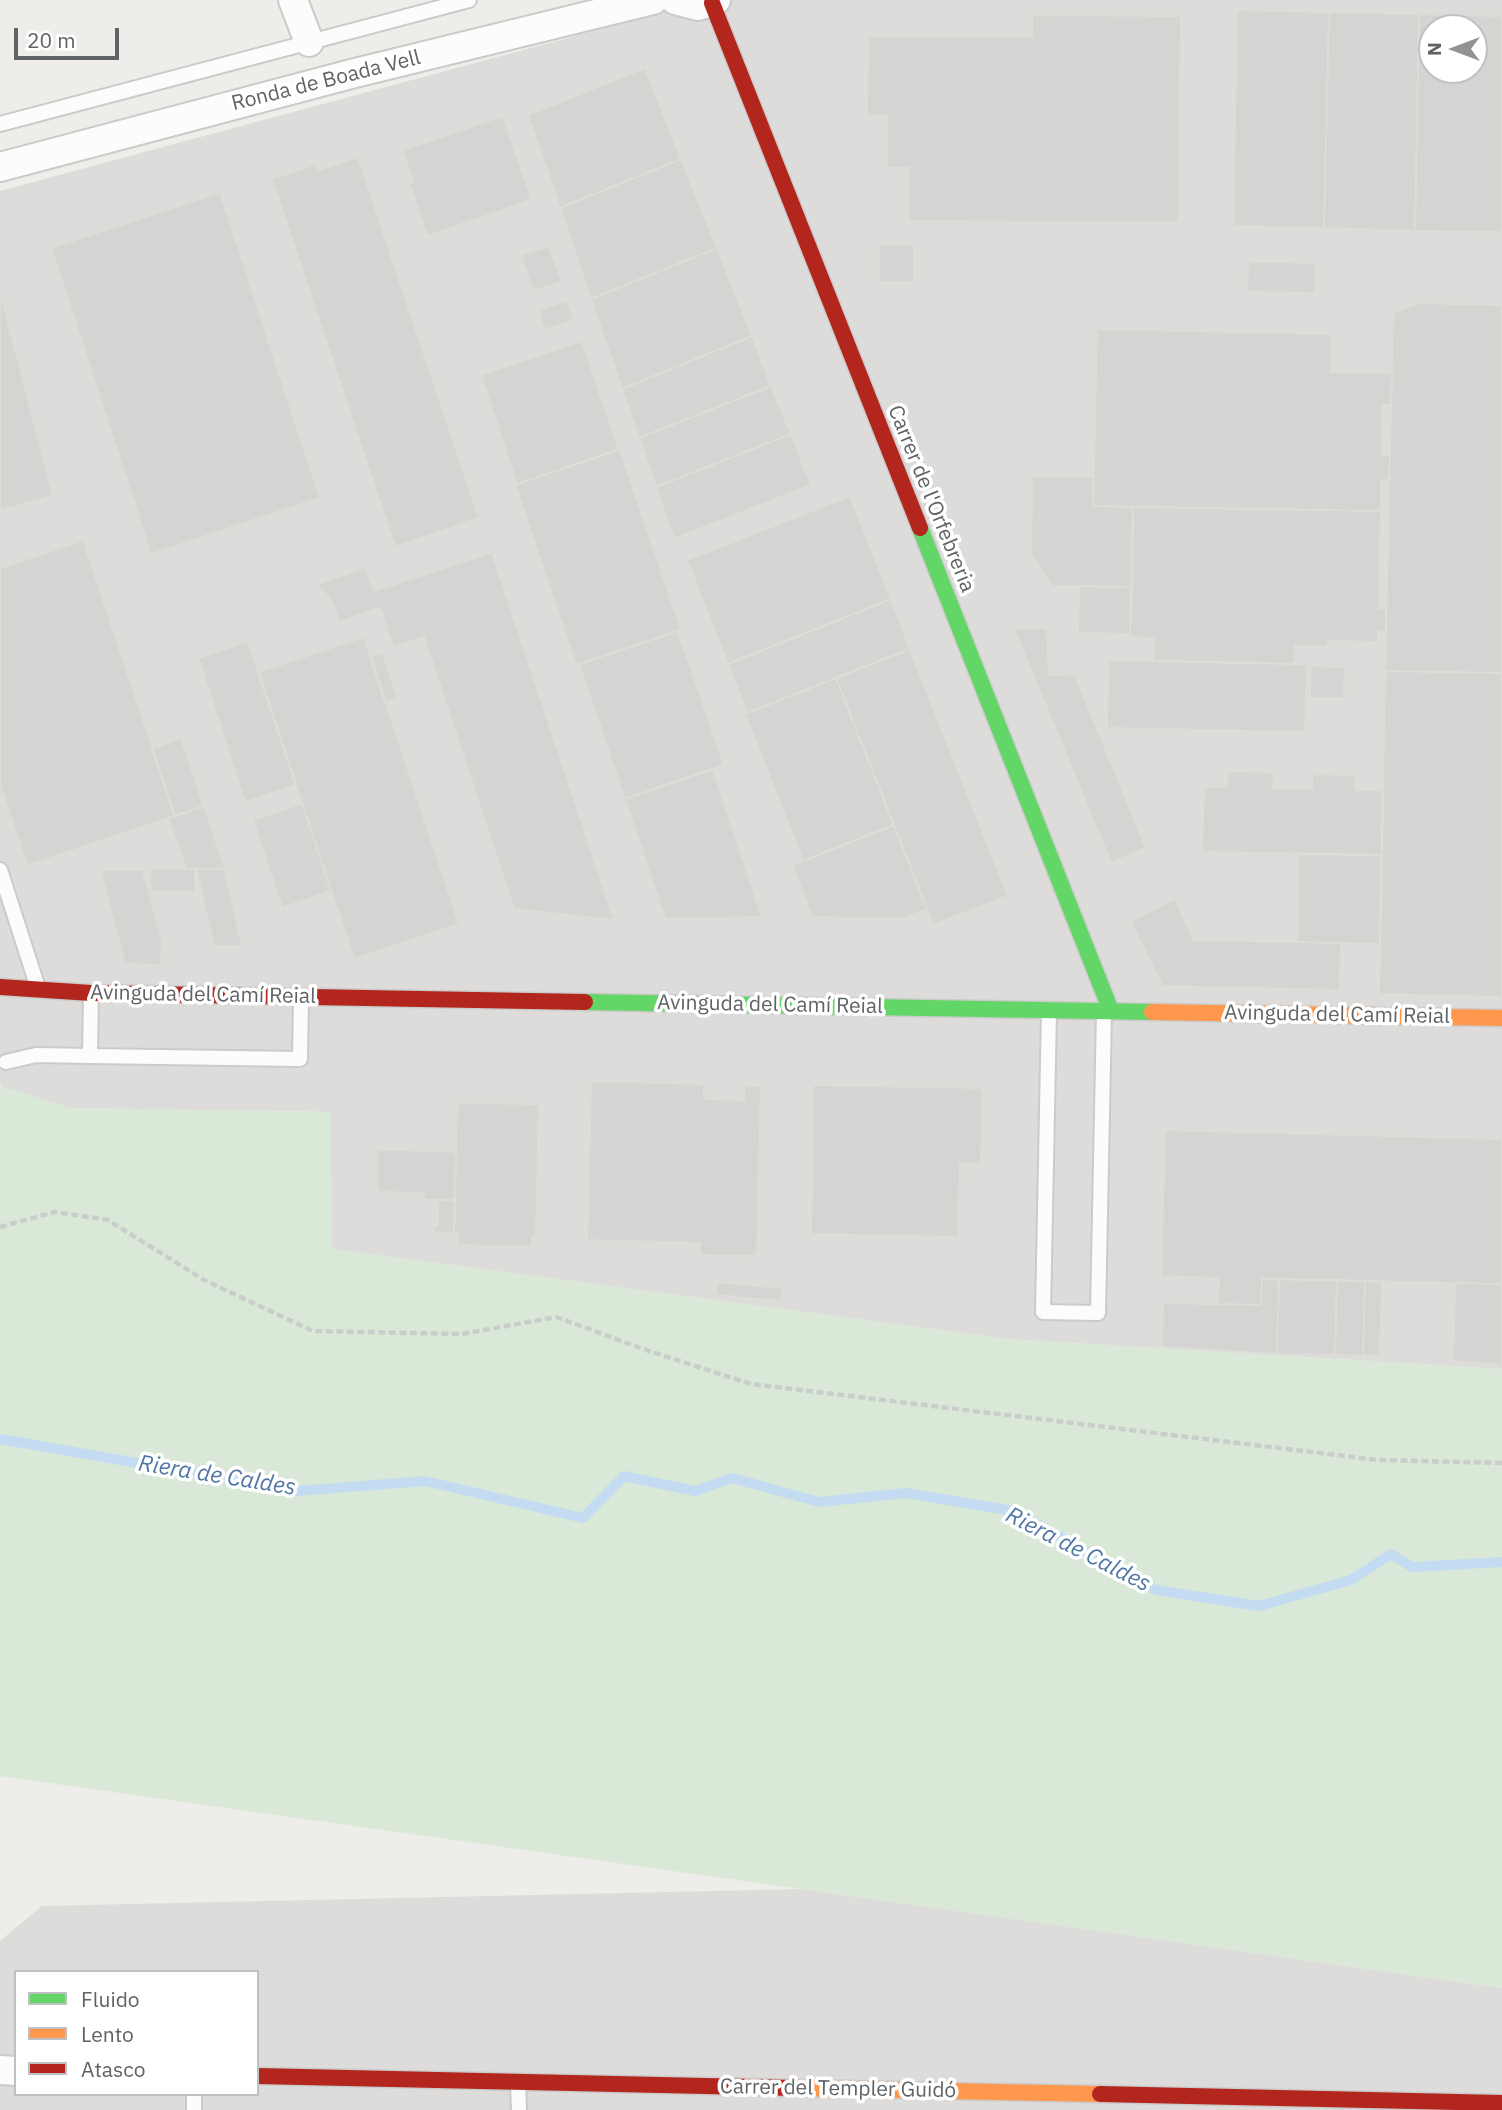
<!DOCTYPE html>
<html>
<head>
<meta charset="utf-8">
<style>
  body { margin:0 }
  #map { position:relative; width:1502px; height:2110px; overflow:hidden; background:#eeede9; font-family:"IBM Plex Sans",sans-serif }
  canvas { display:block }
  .legend { position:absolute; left:14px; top:1970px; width:245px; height:126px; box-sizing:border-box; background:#fff; border:2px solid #bfc0c2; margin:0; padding:9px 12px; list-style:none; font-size:21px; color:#5f6266 }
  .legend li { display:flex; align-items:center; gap:14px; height:35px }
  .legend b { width:35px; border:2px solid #bfc0c2 }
  .north { position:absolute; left:1418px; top:14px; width:70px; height:70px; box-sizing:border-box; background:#fff; border:2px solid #bfc0c2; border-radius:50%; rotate:270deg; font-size:19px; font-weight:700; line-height:28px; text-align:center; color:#5f6266 }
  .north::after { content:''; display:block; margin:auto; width:24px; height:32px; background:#919394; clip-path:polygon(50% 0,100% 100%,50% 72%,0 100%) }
  .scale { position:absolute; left:14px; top:28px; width:105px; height:32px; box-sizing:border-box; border:4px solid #5f6266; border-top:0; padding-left:9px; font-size:21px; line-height:24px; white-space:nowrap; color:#5f6266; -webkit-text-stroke:5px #fff; paint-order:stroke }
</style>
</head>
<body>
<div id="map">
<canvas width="1502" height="2110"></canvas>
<ul class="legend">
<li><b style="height:9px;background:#63d668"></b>Fluido</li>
<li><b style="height:9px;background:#ff974d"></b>Lento</li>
<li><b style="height:9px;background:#b3261e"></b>Atasco</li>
</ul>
<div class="north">N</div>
<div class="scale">20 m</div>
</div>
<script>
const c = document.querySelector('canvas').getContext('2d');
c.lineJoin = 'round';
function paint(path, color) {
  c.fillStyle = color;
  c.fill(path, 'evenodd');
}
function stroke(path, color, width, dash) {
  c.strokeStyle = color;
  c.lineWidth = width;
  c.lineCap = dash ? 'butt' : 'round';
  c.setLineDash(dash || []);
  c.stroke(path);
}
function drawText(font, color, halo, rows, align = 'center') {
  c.font = font + ' "IBM Plex Sans",sans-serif';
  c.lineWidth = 7;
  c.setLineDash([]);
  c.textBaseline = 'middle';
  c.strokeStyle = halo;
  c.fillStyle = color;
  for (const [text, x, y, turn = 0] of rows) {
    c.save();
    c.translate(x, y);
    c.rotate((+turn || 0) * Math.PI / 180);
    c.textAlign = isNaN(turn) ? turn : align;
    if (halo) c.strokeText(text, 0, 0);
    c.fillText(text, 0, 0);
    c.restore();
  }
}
const industrial = new Path2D(`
  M658,0h844v1369l-495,-30 -676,-90v-137l-261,-4 -68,-21 -2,-6v-890l653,-176zM1432,28h42v42h-42z
  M802,1889l700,99v122h-1502v-169l42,-35zM16,1972h241v122h-241z`);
const green = new Path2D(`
  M0,1081l2,6 68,21 261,4 1,137 675,90 495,30v619l-1502,-212z`);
const stream = new Path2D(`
  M0,1439l297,52 128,-10 158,37 41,-42 71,15 37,-13 87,24 87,-9 107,18 143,79 103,16 92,-26 40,-26 21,13 90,-5`);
const building = new Path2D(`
  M1237,10l92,2 -5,216 -91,-2z
  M1329,12l90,2 -4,217 -91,-3z
  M1419,14l83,2v216l-87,-1zM1432,28h42v42h-42z
  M1032,15l149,1 -2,207 -271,-2 1,-53h-22v-53h-20l1,-79 164,1z
  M645,68l36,91 -121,49 -32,-93z
  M503,116l29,84 -105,36 -18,-53 4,-1 -11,-32z
  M358,157l121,361 -84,29 -123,-368 43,-15 2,7z
  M681,159l36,89 -126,51 -31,-91z
  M220,192l100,306 -169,56 -100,-306z
  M879,244l35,1v37h-35z
  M549,246l13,36 -29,9 -12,-36z
  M717,248l35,88 -130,53 -31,-90z
  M1248,261l68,2 -1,30 -68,-1z
  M0,291l53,205 -53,14z
  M567,300l7,20 -30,10 -6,-20z
  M1418,303l84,2v368l-117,-2 8,-358z
  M1097,329l234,5v38l61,1 -1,32h-8l-1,50h8l-1,25h-8v31l-288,-5z
  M752,336l19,50 -132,52 -17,-49z
  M582,341l37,109 -102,34 -36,-109z
  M771,386l20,48 -135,53 -17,-49z
  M791,434l20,51 -137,54 -18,-52z
  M620,449l61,181 -105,35 -61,-180z
  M1032,476l62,1 -1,29 40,1 -1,80 -80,-1 -21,-32z
  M850,496l41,103 -163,65 -41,-104z
  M1133,507l248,4 -2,97h7v23h-8v11l-50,-1v6l-33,-1v18l-142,-3 1,-23 -24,-1z
  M83,540l92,276 -148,50 -27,-81v-217z
  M492,552l122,368 -100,-11 -90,-272 -31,10 -13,-39 -41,14 -6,-19 -16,-19 49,-17 8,24z
  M1079,586l53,1 -2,47 -52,-1z
  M891,599l19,50 -163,64 -19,-49z
  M1047,628l2,47 26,-1 71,174 -35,15 -97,-234z
  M678,631l46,134 -99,34 -46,-135z
  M364,637l95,287 -105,35 -96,-287z
  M248,641l48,144 -51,17 -47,-144z
  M910,649l98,247 -75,29 -97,-247z
  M383,653l14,45 -12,4 -15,-46z
  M1108,660l199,4 -2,68 -198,-4z
  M1311,666l34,1 -1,31h-34z
  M1385,671l117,2v324l-123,-3z
  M836,678l58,147 -91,36 -58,-147z
  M181,738l23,68 -29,10 -23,-68z
  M713,769l49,148 -97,2 -40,-120z
  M1228,771l46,1 -1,16 39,1v-15l44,1v15h27l-1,65 -180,-3 2,-65h23z
  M302,803l29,88 -49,17 -29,-88z
  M204,806l21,63h-39l-18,-51z
  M894,825l33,84 -24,10 -91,-2 -20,-52z
  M1298,854l84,1 -2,89 -83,-2z
  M150,869h45v23h-44z
  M196,869h29l17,77h-28z
  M100,870h43l19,71 -1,24 -36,-1z
  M1175,899l19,41 147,3 -1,47 -178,-4 -32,-65z
  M591,1081l113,3v15l40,1v-15l17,1 -4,170 -57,-1v-12l-113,-3z
  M813,1085l170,3 -2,76h-21l-2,73 -147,-3z
  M457,1103l82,1 -3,133h-4v10l-74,-2v-12h-4z
  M1165,1130l337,9v145l-240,-5 -1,26 -43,-1 1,-26 -58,-2z
  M377,1149l79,3 -1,48h-31v-7l-47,-1z
  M438,1200h17l-1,33 -20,-1v-6h4z
  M1262,1279h17l-2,75 -115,-7 1,-44 98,2z
  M1279,1279l58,1 -2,75 -58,-1z
  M1337,1280l28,1 -2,75 -28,-1z
  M1365,1281l17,1 -2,74h-17z
  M717,1282l65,6 -1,13 -65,-6z
  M1455,1283l47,1v81l-49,-4z`);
const path = new Path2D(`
  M0,1227l55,-15 53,8 96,60 109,51 149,3 94,-17 93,34 102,33 627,76 124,3`);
const lane = new Path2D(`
  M0,124l469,-124
  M0,870l38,118
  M91,994l-1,62 210,3 1,-61
  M1049,1011l-6,301 55,1 6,-300
  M6,1062l30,-7 54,1
  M518,2083l1,27
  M194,2094v16`);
const street = new Path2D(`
  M293,0l16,42
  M675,0l23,6 18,-6
  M0,167l355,-94 298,-73
  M0,2070l16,1`);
const fast = new Path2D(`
  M920,528l191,483
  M585,1002l567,10`);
const slow = new Path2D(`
  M1152,1012l350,6
  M795,2088l305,6`);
const jam = new Path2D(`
  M712,3l208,525
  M0,987l91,6 494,9
  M257,2076l538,12
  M1100,2094l402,9`);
const streetNames = [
  ["Ronda de Boada Vell",326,81,-14],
  ["Carrer de l'Orfebreria",931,499,68],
  ["Avinguda del Camí Reial",203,995,1],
  ["Avinguda del Camí Reial",770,1005,1],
  ["Avinguda del Camí Reial",1337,1015,1],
  ["Carrer del Templer Guidó",838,2089,1]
];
const waterNames = [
  ["Riera de Caldes",217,1476,9],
  ["Riera de Caldes",1078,1550,27]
];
paint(industrial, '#dddcda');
paint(green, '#d9e8d7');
stroke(stream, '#c4dcf1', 10);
paint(building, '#d5d4d2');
stroke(building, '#dddcd8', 2);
stroke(lane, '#cbcbca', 18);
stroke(street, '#cbcbca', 32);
stroke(fast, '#cbcbca', 19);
stroke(slow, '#cbcbca', 19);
stroke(jam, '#cbcbca', 19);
stroke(path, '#cacecb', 4.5, [7, 3.5]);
stroke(lane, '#fcfcfc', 14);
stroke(street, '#fcfcfc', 28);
stroke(fast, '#63d668', 16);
stroke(slow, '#ff974d', 16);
stroke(jam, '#b3261e', 16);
drawText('21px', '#5f6266', '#fff', streetNames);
drawText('italic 23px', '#5076a6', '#fff', waterNames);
</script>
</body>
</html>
